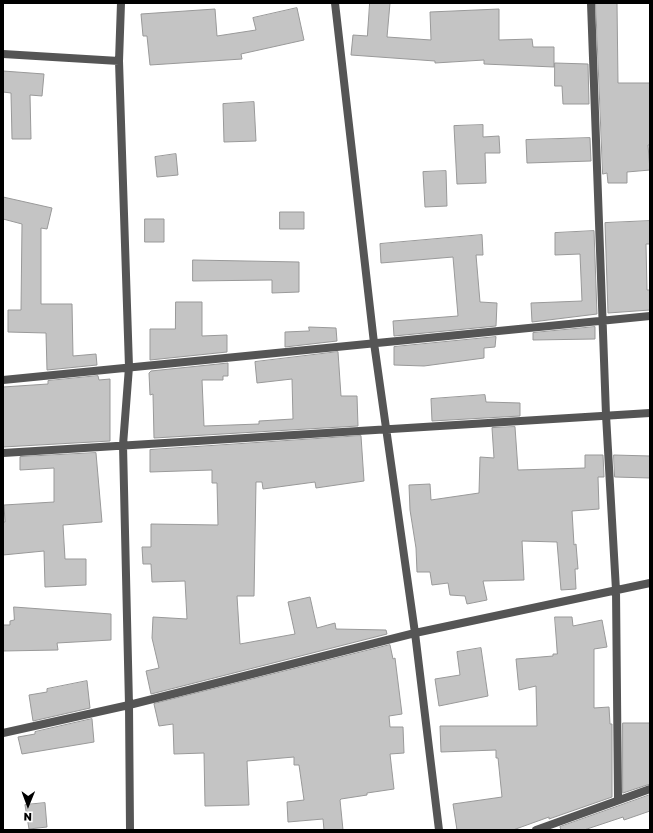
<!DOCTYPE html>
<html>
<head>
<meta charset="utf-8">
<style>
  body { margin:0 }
  #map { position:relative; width:653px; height:833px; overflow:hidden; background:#fff; font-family:"Golos Text",sans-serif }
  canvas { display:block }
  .frame { position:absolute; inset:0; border:4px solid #000; pointer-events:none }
  .north { position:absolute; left:8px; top:785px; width:40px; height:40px; -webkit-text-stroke:3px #fff; paint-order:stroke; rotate:181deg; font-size:11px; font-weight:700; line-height:16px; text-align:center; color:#000 }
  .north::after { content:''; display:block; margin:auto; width:14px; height:18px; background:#000; clip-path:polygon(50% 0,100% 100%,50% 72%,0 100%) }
</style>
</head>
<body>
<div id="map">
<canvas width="653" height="833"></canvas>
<div class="frame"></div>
<div class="north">N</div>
</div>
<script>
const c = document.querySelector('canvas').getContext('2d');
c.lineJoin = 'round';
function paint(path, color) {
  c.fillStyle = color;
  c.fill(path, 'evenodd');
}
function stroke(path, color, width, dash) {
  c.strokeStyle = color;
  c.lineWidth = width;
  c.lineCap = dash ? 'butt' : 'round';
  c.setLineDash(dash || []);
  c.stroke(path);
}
const building = new Path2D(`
  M370,3h20l-3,34 44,3 -1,-28 69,-3v31l33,-1 1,8h21v20l-70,-3v-4l-49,3v-2l-84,-6 2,-20 14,1z
  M596,3h21l1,80h32v62h-2l2,25 -23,2v11h-19l-1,-10 -4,1z
  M297,8l7,32 -63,14 1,5 -92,6 -3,-29h-4l-2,-22 74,-5 2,27 39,-6 -3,-12z
  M555,63l33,1 1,40h-26l-1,-18h-7z
  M3,71l41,3 -2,22 -12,-1 1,44h-19l-1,-46 -8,-1z
  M254,102l2,39 -32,1 -1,-38z
  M483,125v12l16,-1 1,17h-15l1,30 -29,1 -3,-58z
  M590,138l1,23 -64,2 -1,-23z
  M176,154l2,21 -21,2 -2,-20z
  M446,171l1,35 -22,1 -2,-35z
  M3,197l49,11 -5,21 -6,-1v76h31l1,52 23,-2 1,11 -50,5 -1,-37 -38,-1v-22h13l1,-86 -19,-5z
  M280,212h24v17h-24z
  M145,219h19v23h-19z
  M650,221v23h-4l1,46h3v20l-42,3 -3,-90z
  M594,231l3,83 -65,8 -1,-19 51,-2 -2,-47 -25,1v-22z
  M482,235l1,20h-7l4,47 17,1 -1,23 -102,10 -1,-15 65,-5 -5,-59 -72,6 -1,-19z
  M193,260l106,2v30l-27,1v-13l-79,1z
  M176,302h26v34l25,-1v17l-77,8v-31h25z
  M309,327l27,1 1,13 -52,6v-15l24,-1z
  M595,327v12l-62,1v-7z
  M496,337l-1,10 -11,1v10l-60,8 -30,-1v-18z
  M338,352l3,44h16l1,30 -204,12 -1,-44 -3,1 -1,-22 2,-2 77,-8v13h-5v4h-21l2,46 55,-2v-3l34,-2 -1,-40 -35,4 -2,-21z
  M98,376l1,4 11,-1v62l-107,6v-60l45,-3v-3z
  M485,395l1,7 34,1v13l-88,5 -1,-22z
  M515,427l3,43 67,-2v-13h18l1,22h-6l1,32 -27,2 2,34 2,-1 2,25h-3l1,20 -15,1 -4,-48 -35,-1 2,39 -41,1 4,19 -20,4 -2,-8 -15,-1 -2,-12 -16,2 -2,-13h-13l-1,-24 -6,-38 -1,-25 21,-1 1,16 48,-7 1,-36 14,1 -2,-30z
  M361,436l3,45 -48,7 -1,-6 -52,7 -1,-7h-6l-2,114h-17l3,48 55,-10 -7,-32 22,-5 7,31 18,-5 1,6 50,1 1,4 -236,60 -5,-23 13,-3 -7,-30 1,-21 34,2 -2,-38 -33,1 -1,-18h-8l-1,-17h9v-23l67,1 -1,-42h-5v-13l-62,2v-22z
  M96,453l6,69 -39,3 2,34h21v26l-41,2 -1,-36 -41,4v-33h2l-1,-17 50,-3v-34l-34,2v-13z
  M614,455l36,1v22l-35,-1z
  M14,607l97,7v26l-54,3 1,7 -55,1v-26h7v-4l4,-1z
  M555,617h17l1,9 29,-6 5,27 -13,2v59l15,-1 1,17h2v73l-63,22v-2l-36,13h-56l-4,-26 49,-7 -4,-39h-2v-8l-55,2 -1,-26h97l-1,-40 -17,4 -3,-31 37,-3v-2h4z
  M390,645l3,14 2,-1 7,56 -13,2 1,11h13l1,26 -14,1 4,35 -27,4v2l-26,4 -1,1 3,30h-19l-1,-11 -35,3 -1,-20 17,-2 -5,-35h-5v-8l-47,4 2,44 -44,1 -1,-53 -30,1 -1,-30 -14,2 -5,-22z
  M481,648l7,48 -49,10 -4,-27 25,-4 -3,-23z
  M87,681l3,27 -57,13 -4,-26 18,-3v-3z
  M92,719l2,23 -72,12 -4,-17 17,-3v-2z
  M623,723h27v61l-27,9z
  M650,795v16l-26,9 -1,-3 -39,13h-23l-1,-3z
  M45,803l2,24 -18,2 -4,-24z`);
const minor = new Path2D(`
  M121,3l-2,58 10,306 -6,78 6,260 1,125
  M335,3l39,340 41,290 24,197
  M591,3l15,412 10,175 2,209
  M3,54l116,7
  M3,380l647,-64
  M3,453l647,-40
  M3,733l126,-28 286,-72 235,-50
  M536,830l114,-41`);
paint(building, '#c4c4c4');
stroke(building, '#999', 1);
stroke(minor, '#555', 8);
</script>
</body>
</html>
